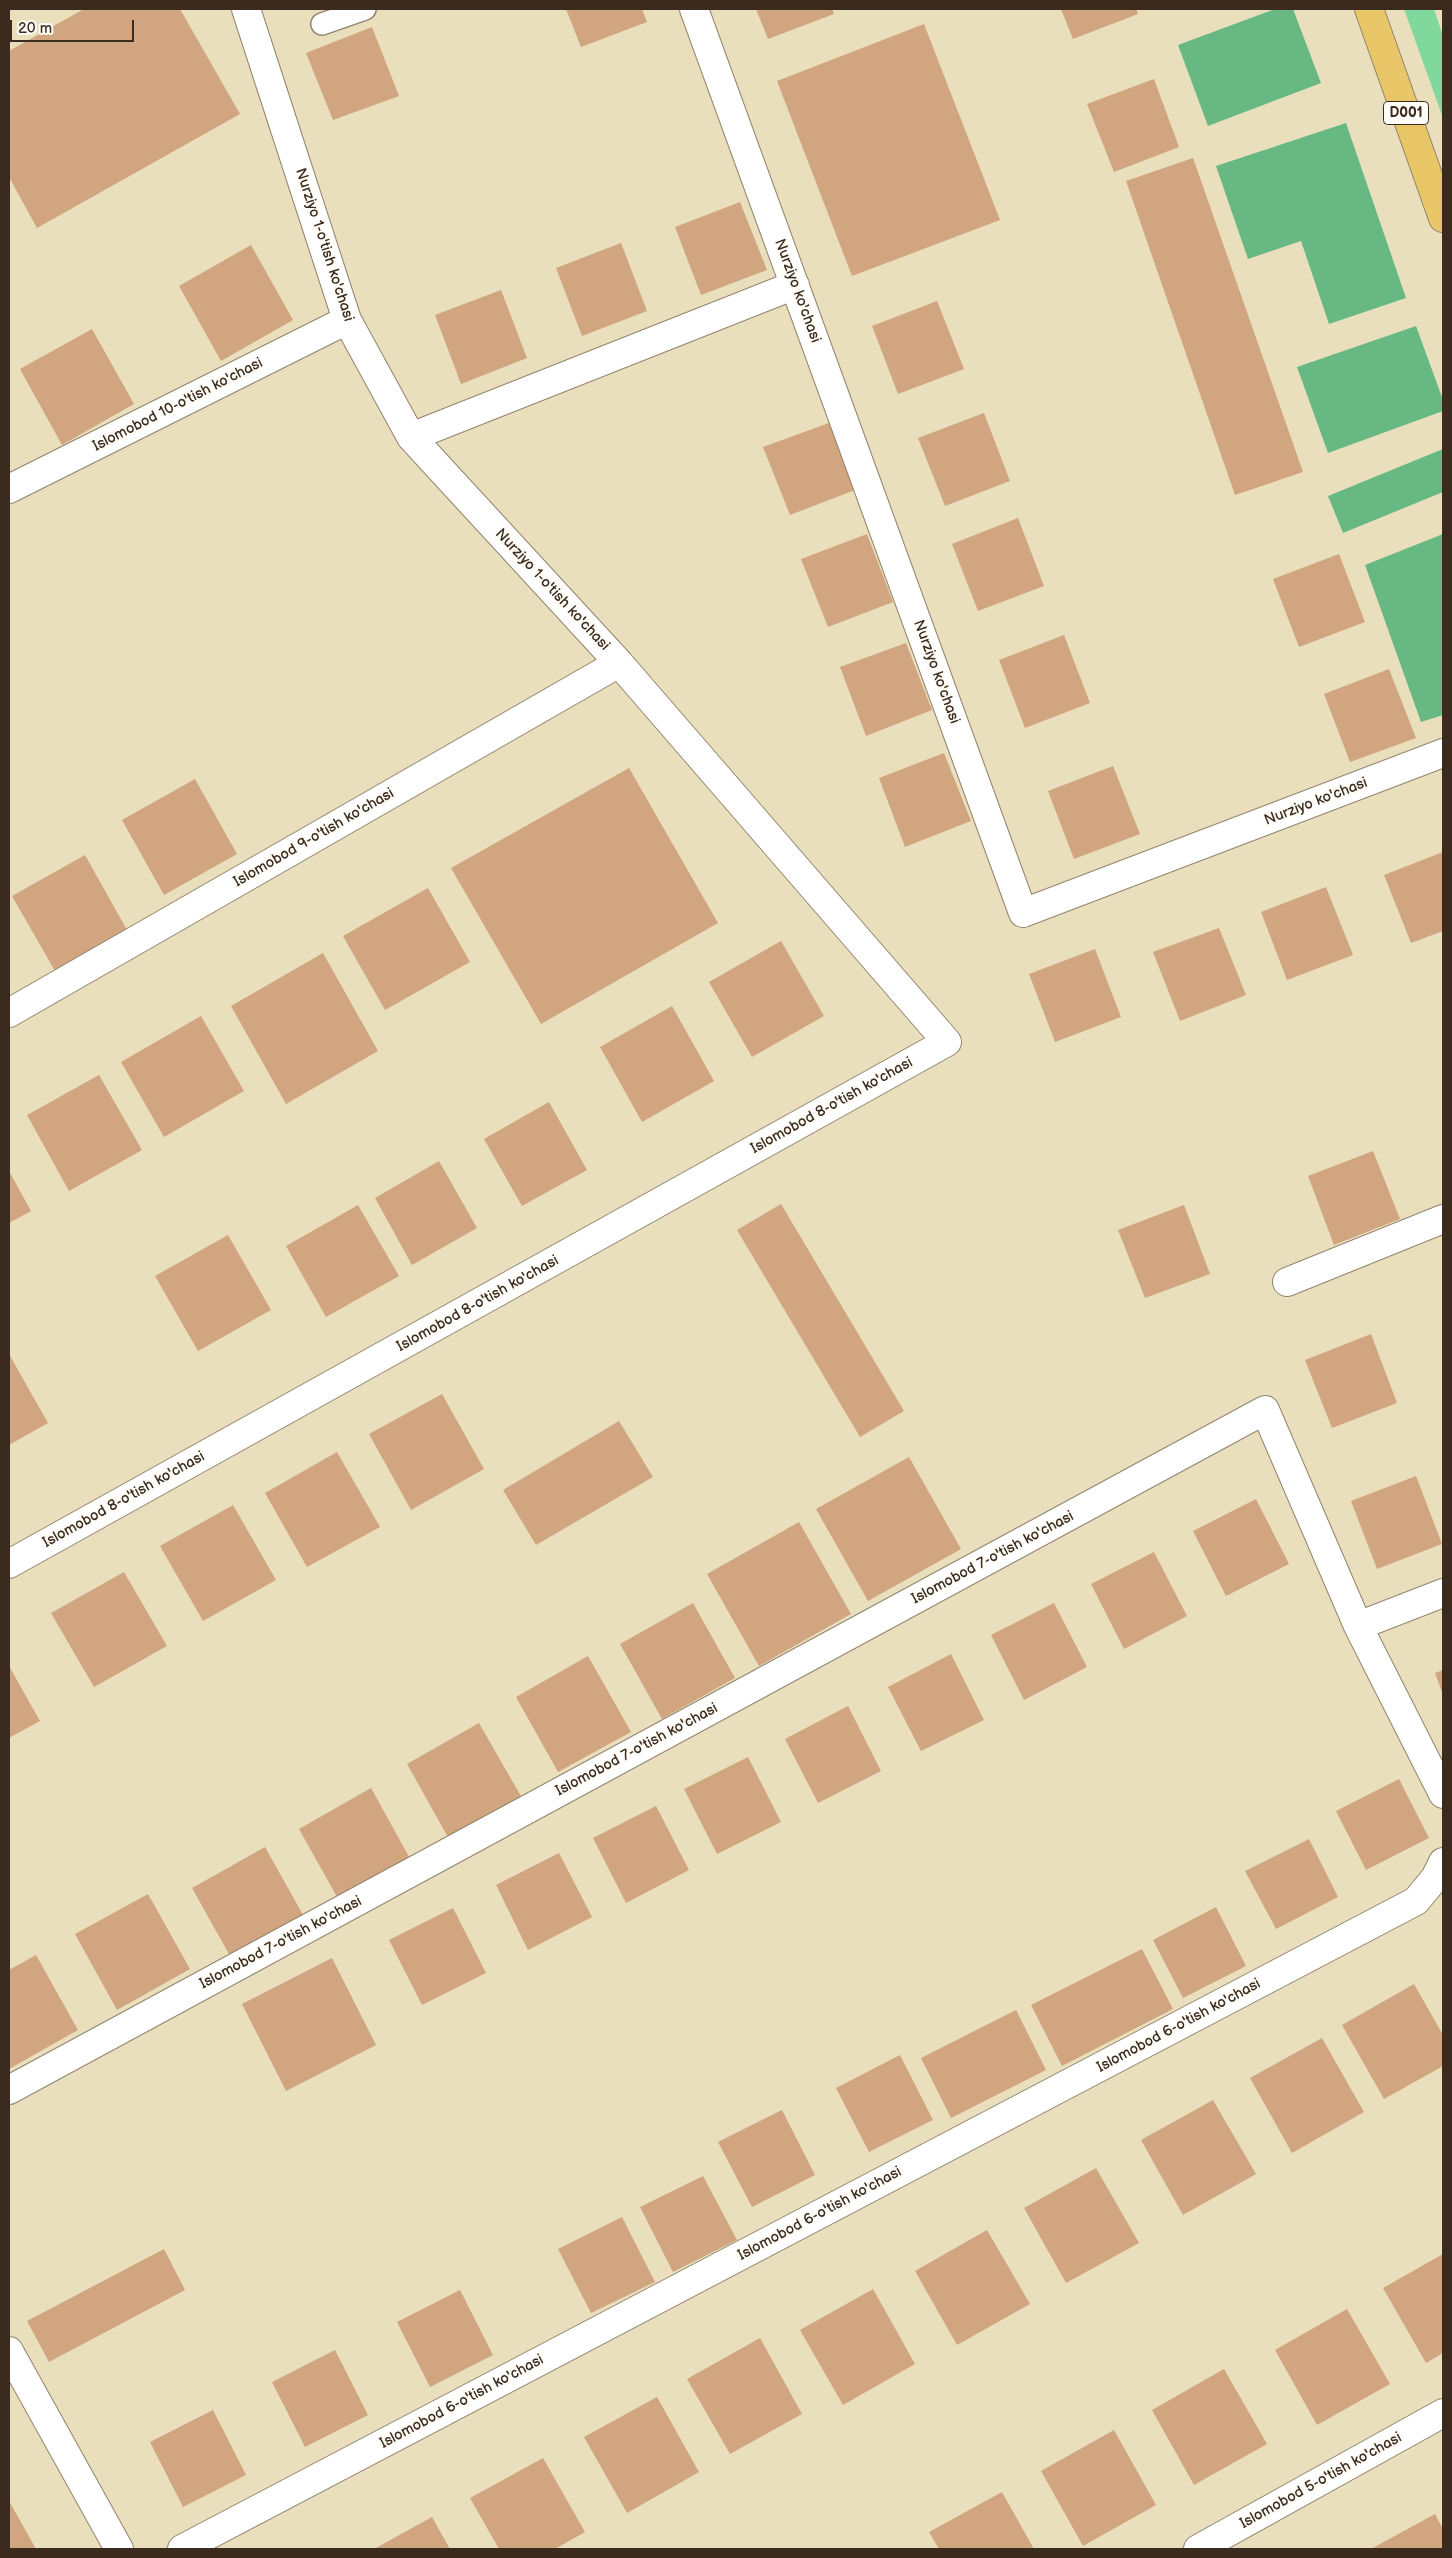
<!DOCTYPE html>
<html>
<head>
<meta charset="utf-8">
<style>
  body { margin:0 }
  #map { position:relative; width:1452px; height:2558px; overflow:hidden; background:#e9dfbc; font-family:"Balsamiq Sans",sans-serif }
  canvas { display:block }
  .frame { position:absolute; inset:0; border:10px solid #3b2a1e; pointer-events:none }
  .scale { position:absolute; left:10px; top:20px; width:124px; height:22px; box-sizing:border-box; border:2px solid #3b2a1e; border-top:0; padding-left:6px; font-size:15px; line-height:18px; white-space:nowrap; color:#3b2a1e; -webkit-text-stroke:4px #fdfcf7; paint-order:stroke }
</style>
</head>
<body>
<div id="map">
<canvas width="1452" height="2558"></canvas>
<div class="frame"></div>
<div class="scale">20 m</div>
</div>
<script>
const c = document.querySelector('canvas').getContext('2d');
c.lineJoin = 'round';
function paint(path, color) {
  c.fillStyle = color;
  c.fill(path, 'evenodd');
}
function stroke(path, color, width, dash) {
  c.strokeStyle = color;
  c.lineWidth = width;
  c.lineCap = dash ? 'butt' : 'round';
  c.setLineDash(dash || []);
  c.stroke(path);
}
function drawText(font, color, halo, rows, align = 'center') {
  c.font = font + ' "Balsamiq Sans",sans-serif';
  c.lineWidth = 4.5;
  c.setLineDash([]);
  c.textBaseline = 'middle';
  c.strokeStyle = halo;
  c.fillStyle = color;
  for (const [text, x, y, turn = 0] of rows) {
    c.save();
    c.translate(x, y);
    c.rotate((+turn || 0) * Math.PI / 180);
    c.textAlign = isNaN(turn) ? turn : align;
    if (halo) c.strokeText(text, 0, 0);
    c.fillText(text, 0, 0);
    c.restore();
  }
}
const green = new Path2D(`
  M1404,9h30l9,27v82z`);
const forest = new Path2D(`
  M1275,9h18l28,74 -113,43 -30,-81z
  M1346,123l60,175 -77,26 -28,-83 -53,18 -32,-93z
  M1416,326l27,74v11l-115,42 -31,-86z
  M1443,449v43l-100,41 -15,-37z
  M1443,534v181l-22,7 -56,-157z`);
const building = new Path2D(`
  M84,9h96l60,105 -203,114 -28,-51v-126z
  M566,9h76l5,13 -66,25z
  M756,9h76l2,5 -66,25z
  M1061,9h75l2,5 -65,25z
  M924,24l76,196 -148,56 -75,-195z
  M372,27l27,69 -66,24 -27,-67z
  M1154,79l25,68 -65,25 -27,-68z
  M1193,158l110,314 -68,23 -109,-314z
  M740,202l27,68 -66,25 -26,-68z
  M621,243l26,68 -65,25 -26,-68z
  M251,245l42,75 -72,41 -42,-75z
  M501,290l26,68 -66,26 -26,-69z
  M937,301l27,68 -66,25 -26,-68z
  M92,329l42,75 -72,41 -42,-76z
  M984,413l26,68 -65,25 -27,-68z
  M829,423l26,67 -65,25 -27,-68z
  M1018,518l26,68 -66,25 -26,-67z
  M867,534l26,68 -65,25 -27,-68z
  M1339,554l26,68 -66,25 -26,-68z
  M1064,635l26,68 -65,25 -26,-68z
  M906,643l26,67 -66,26 -26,-69z
  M1389,669l27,69 -66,24 -26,-68z
  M944,753l27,68 -66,26 -26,-69z
  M1113,766l27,68 -66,25 -26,-68z
  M629,768l89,155 -177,101 -90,-156z
  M195,779l42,75 -73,41 -42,-75z
  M1443,852v79l-32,12 -27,-68z
  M85,855l42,75 -72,41 -43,-75z
  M1326,887l27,68 -66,25 -26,-68z
  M428,888l42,74 -85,48 -42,-74z
  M1219,928l27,67 -66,26 -27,-69z
  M781,941l43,75 -72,41 -43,-75z
  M1095,949l26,68 -66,25 -26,-68z
  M323,953l55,98 -92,53 -55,-98z
  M672,1006l42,75 -72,41 -42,-75z
  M201,1016l43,75 -80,46 -43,-75z
  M99,1075l43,75 -73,41 -42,-76z
  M549,1102l38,68 -65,36 -38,-67z
  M1373,1151l27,68 -66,26 -26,-69z
  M439,1161l38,67 -65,37 -37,-67z
  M9,1171l22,40 -22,12z
  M781,1204l123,207 -44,26 -123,-207z
  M358,1205l41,71 -73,41 -40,-71z
  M1184,1205l26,69 -65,24 -27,-68z
  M228,1235l43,75 -73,41 -43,-75z
  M1371,1334l26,69 -65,25 -27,-68z
  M9,1354l39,69 -39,22z
  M442,1394l42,75 -73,41 -42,-76z
  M619,1421l34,56 -117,68 -33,-55z
  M337,1452l43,75 -73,40 -42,-74z
  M909,1457l52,92 -93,52 -52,-92z
  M1416,1476l26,68 -65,25 -26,-68z
  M1256,1499l33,65 -63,32 -33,-65z
  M233,1505l43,75 -73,41 -43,-75z
  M799,1522l52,92 -92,52 -52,-92z
  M1154,1552l33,64 -63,33 -33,-65z
  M124,1572l43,74 -73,41 -43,-74z
  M693,1603l42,75 -73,41 -42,-75z
  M1054,1603l33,64 -63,33 -33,-65z
  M951,1654l33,66 -63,31 -33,-64z
  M588,1656l43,76 -73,40 -42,-75z
  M9,1666l31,55 -31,17z
  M1443,1670v25l-8,-22z
  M848,1706l33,65 -63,32 -33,-64z
  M479,1723l43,75 -73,41 -42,-75z
  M748,1757l33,65 -64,32 -33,-65z
  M1399,1779l30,59 -63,32 -30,-59z
  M371,1788l42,76 -72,40 -42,-75z
  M656,1806l33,64 -63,33 -33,-65z
  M1309,1839l29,58 -62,32 -31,-58z
  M265,1847l42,75 -73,41 -42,-75z
  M559,1853l33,64 -64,33 -32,-65z
  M148,1894l42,75 -73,41 -42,-76z
  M1216,1907l30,59 -63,32 -30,-58z
  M453,1908l33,65 -64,32 -33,-65z
  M1142,1949l31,60 -111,57 -31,-61z
  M36,1955l42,75 -69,39v-99z
  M332,1958l44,87 -90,46 -44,-87z
  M1414,1984l29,51v31l-59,33 -42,-74z
  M1016,2010l30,60 -95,48 -30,-60z
  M1322,2038l42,74 -72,41 -42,-75z
  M900,2055l33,65 -64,32 -33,-64z
  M1213,2100l43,74 -73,41 -42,-75z
  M782,2110l33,65 -63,32 -34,-65z
  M1096,2168l43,75 -73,40 -42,-75z
  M703,2176l34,64 -64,32 -33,-65z
  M622,2217l33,65 -64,31 -33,-64z
  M987,2230l43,74 -73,41 -42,-74z
  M164,2249l21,41 -136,72 -22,-41z
  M1443,2254v99l-17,10 -43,-75z
  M873,2289l42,75 -72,41 -43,-75z
  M460,2290l33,65 -63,32 -33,-65z
  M1347,2309l43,75 -73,41 -42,-75z
  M760,2338l42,76 -72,40 -43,-75z
  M335,2350l33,65 -63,32 -33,-65z
  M1224,2369l43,75 -73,41 -42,-75z
  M657,2397l42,75 -72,41 -43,-76z
  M213,2410l33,65 -63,32 -33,-65z
  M1114,2430l42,75 -73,41 -42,-75z
  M543,2458l42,74 -30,17h-56l-29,-51z
  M1002,2492l32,57h-95l-10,-17z
  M9,2501l27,48h-27z
  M1435,2514l8,15v20h-72z
  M432,2517l18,32h-76z`);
const service = new Path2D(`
  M322,24l43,-15`);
const minor = new Path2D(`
  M694,9l329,904 420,-160
  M411,437l384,-152
  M9,489l338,-169
  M9,1013l610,-350
  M1287,1282l156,-63
  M9,1564l938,-522 -328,-379 -208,-226 -64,-117 -101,-311
  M1358,1626l85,-33
  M9,2090l1256,-680 93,216 85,168
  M9,2351l110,198
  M182,2549l1234,-648 19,-23 8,-16
  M1198,2549l245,-136`);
const trunk = new Path2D(`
  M1369,9l74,209`);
const shields = [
  [1406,113,45]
];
const shieldNames = [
  ["D001",1406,113]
];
const streetNames = [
  ["Nurziyo 1-o'tish ko'chasi",324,245,72],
  ["Nurziyo ko'chasi",797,291,70],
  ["Islomobod 10-o'tish ko'chasi",178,405,-27],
  ["Nurziyo 1-o'tish ko'chasi",552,590,47],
  ["Nurziyo ko'chasi",936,672,70],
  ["Nurziyo ko'chasi",1316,802,-21],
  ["Islomobod 9-o'tish ko'chasi",314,838,-30],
  ["Islomobod 8-o'tish ko'chasi",832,1106,-29],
  ["Islomobod 8-o'tish ko'chasi",478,1304,-29],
  ["Islomobod 8-o'tish ko'chasi",124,1500,-29],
  ["Islomobod 7-o'tish ko'chasi",993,1558,-28],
  ["Islomobod 7-o'tish ko'chasi",637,1750,-28],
  ["Islomobod 7-o'tish ko'chasi",281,1943,-28],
  ["Islomobod 6-o'tish ko'chasi",1179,2026,-28],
  ["Islomobod 6-o'tish ko'chasi",820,2214,-28],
  ["Islomobod 6-o'tish ko'chasi",462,2402,-28],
  ["Islomobod 5-o'tish ko'chasi",1321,2481,-29]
];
paint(green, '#80d89d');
paint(forest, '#68b884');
paint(building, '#d0a580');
stroke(service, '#92846d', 24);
stroke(minor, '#92846d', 30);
stroke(trunk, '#92846d', 30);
stroke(service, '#fff', 21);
stroke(minor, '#fff', 28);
stroke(trunk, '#e9c769', 28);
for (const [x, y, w] of shields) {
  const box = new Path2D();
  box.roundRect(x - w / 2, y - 11.5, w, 23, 4);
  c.fillStyle = '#fdfcf7';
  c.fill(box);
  stroke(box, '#3b2a1e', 1);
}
drawText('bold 14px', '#3b2a1e', null, shieldNames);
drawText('15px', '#3b2a1e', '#fdfcf7', streetNames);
</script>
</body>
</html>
